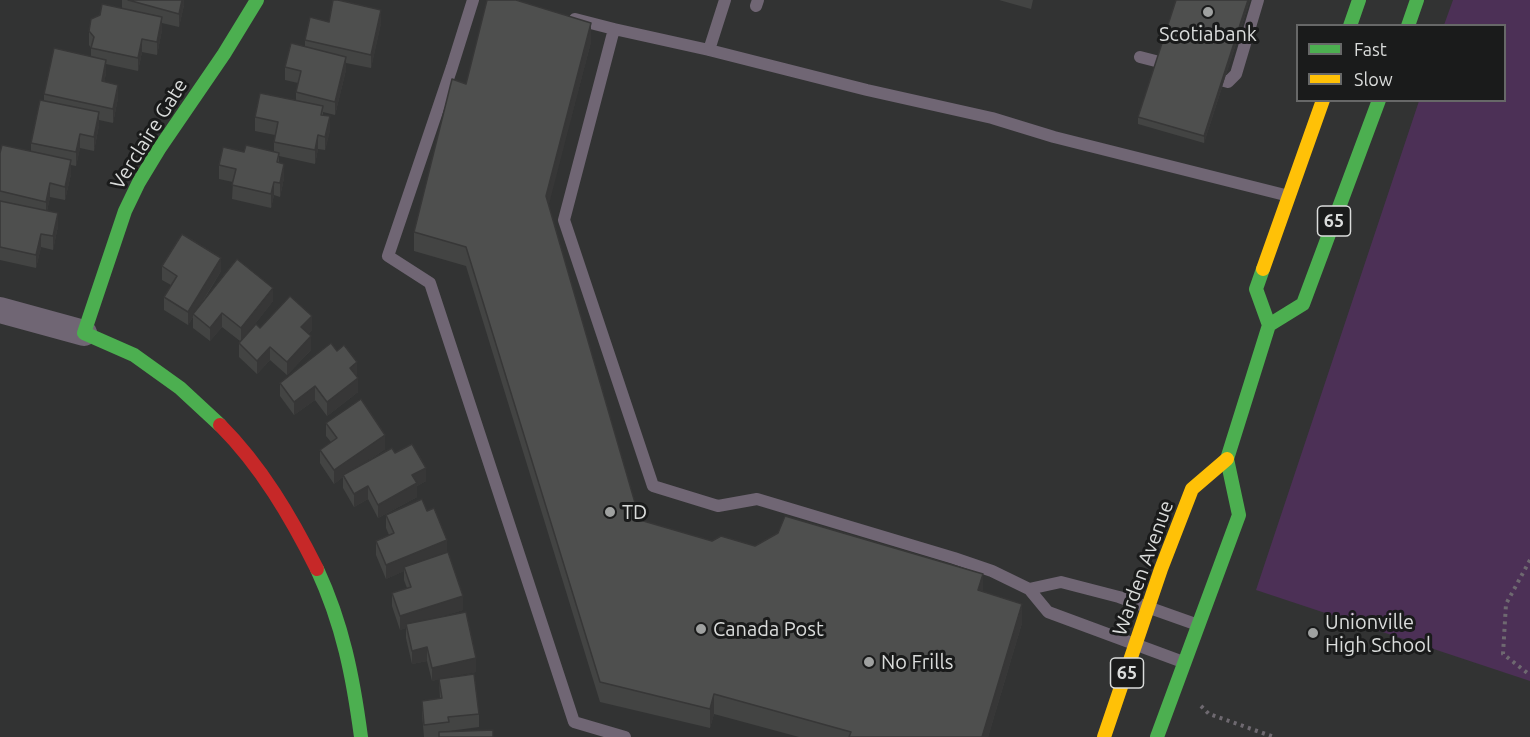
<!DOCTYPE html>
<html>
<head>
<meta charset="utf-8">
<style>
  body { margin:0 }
  #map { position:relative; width:1530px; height:737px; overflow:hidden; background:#323333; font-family:Ubuntu,sans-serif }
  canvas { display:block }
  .legend { position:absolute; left:1296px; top:24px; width:210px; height:78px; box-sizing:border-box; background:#1a1b1b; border:2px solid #676868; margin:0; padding:8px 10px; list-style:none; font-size:18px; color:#dadcdb }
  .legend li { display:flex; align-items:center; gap:12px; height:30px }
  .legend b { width:30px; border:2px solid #676868 }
</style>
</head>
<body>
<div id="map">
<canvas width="1530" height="737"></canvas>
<ul class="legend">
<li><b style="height:8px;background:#4caf50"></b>Fast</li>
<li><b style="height:8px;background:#ffc107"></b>Slow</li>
</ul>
</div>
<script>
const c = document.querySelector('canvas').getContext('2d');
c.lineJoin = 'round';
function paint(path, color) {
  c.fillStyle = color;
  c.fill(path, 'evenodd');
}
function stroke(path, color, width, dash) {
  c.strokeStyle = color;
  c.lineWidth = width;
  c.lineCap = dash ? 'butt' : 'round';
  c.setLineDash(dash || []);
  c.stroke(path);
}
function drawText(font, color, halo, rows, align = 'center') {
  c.font = font + ' Ubuntu,sans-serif';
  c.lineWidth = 6;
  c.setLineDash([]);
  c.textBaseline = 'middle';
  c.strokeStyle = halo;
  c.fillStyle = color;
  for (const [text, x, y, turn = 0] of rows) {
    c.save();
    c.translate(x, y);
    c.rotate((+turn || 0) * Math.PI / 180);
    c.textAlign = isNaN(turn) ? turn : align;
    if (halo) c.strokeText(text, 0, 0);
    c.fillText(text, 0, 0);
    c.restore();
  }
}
const green = new Path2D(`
  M1453,0h77v681l-274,-91 163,-489 85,-1v-74l-60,-1z`);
const path = new Path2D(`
  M1530,560l-24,44 -3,50 27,21
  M1201,706l8,8 65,23`);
const lane = new Path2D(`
  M473,0l-21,67 -64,189 42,27 144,439 51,15
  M756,6l2,-6
  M575,19l39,10 95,21 158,40 125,28 62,19 235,59
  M614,29l-50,191 89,266 65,20 39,-7 197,59 38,13 37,18 19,23 135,50
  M709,50l16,-50
  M1140,57l31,8
  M1210,77l18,5 8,-8 22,-74
  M1029,589l32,-7 58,15 79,28`);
const street = new Path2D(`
  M0,310l84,23`);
const fast = new Path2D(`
  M1350,26l9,-26
  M1408,26l9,-26
  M1269,325l34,-21 76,-204
  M220,425l-40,-37 -46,-33 -50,-22 41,-122 14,-29 20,-33 65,-95 33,-54
  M317,569c26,56 36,108 44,168
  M1157,737l82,-222 -12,-56 42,-134 -13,-36 7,-20`);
const slow = new Path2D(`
  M1263,269l60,-169
  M1104,737l57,-168 31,-80 35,-30`);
const jam = new Path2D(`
  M220,425c41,41 71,92 97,144`);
const wall = new Path2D(`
  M122,0h62v5l-5,22 -17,-4v7l-5,25 -15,-3 -4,19 -32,-7v9l-2,9 14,16 -5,25 -14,-3v5l-5,26 -14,-3 -4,18 -5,-1v9l-6,26 -15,-3 -3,14 11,15 -5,24 -12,-3 -5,21 -36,-8v-107l31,-2v-8l13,-42v-7l47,-38v-8l-2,-3v-14l33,-23z
  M999,0h34l-2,9z
  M1176,0h74l-46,143 -66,-19v-7z
  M329,22l52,1 -10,45 -25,-5v7l-11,45 -12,-3v3l7,15 -5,20 -7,-1 -3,15 -36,-8v7l5,15 -4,19 -6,-2 -3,13 -39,-9 1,-17 -14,-3v-14l25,-13 30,-1v-9l1,-7 -20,-4v-14l41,-16v-9l2,-9 -13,-3v-13l20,-20v-7z
  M591,42l-43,163 92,315 72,21 43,5 228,46 39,31 -34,114h-189l-85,-23 -4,14 -110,-26 -134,-436 -52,-15v-19l52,-148z
  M162,266l59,5 -19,32 71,-2 -26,33 13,-6 52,2 -4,4 3,16 -24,25 -17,-15 -13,14 -18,-17v-14l1,-2 -18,-14 -12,14 -17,-13v-11l-5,8 -24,-15v-13l7,-12 -9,-5z
  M357,376l-1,1 2,15 -31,24 -12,-16 -21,15 -14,-19v-13z
  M326,423l59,26 -23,16 33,-12 31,28 -9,5v11l-39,21 -10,-19 -14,8 -11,-19v-11l-9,7 -14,-21v-13l11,-8 -5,-6z
  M427,511l20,42 16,57 -24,7 37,55 -28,5 31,37v13l-30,4v1l-10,5h-15l-2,-23v-13l18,-2 -1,-20 -7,2 -5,-20 -15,3 -6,-26v-10l-6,2 -8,-24v-13l15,-5 -3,-8v-9l-18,8 -10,-24v-14l13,-6 -3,-7v-13z`);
const shadedWall = new Path2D(`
  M182,0h2v5l-5,22v-13z
  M1248,0h2l-46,143v-7z
  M381,10v13l-10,45v-13z
  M162,17v13l-5,25v-13z
  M591,23v19l-45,174v-20z
  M142,39v13l-4,19v-13z
  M346,57v13l-11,45v-13z
  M106,60v13l-4,22v-14z
  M118,85v13l-5,25v-14z
  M99,112v13l-5,26v-14z
  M330,116v14l-5,20v-13z
  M80,134v14l-4,18v-14z
  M318,135v14l-3,15v-14z
  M71,160v14l-6,26v-13z
  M284,164v14l-4,19v-14z
  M274,182v13l-3,13v-14z
  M50,183v14l-4,18v-13z
  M58,213v13l-5,24v-14z
  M41,234v13l-5,21v-13z
  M221,258v13l-27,44 -1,-1v3l-5,8v-13z
  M273,288v13l-32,41v-14z
  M222,313v14l-12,14v-13z
  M312,316v14l-11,11v-14z
  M311,336v14l-24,25v-13z
  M270,347v13l-13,14v-13z
  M357,362v14l-7,6v-14z
  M358,378v14l-31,24v-14z
  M315,386v14l-21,15v-13z
  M385,435v14l-41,28 -1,-2v2l-9,7v-14z
  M426,468v13l-9,5v11l-39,21v-13l34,-30z
  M368,486v13l-14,8v-13z
  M447,540v13l-43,14v4l-18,8v-14z
  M983,574v19l-5,-3z
  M463,596v14l-56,17 -1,-3v4l-6,2v-14z
  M1022,604v19l-34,114h-6z
  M427,647v14l-15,3v-13z
  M476,658v14l-44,9v-13z
  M714,694v20l-4,14v-19z`);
const building = new Path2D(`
  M128,0h54l-3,14z
  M333,0h5l43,10 -10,45 -66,-15 5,-23 19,5z
  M487,0h29l75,23 -45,173 94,324 72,21 9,-5 34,10 23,-13 7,-17 198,58 -5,16 44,14 -40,133h-133l2,-5 -137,-38 -4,15 -110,-27 -134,-435 -52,-15 38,-153 14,5z
  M1176,0h72l-44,136 -66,-19z
  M102,4l60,13 -5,25 -15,-3 -4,19 -47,-10 3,-11 -5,-6 2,-12 9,-4z
  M291,43l55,14 -11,45 -39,-10 5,-21 -16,-4z
  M54,48l52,12 -4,21 16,4 -5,24 -69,-15z
  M260,93l63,13 -2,9 9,1 -5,21 -7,-2 -3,15 -41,-8 4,-20 -23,-5z
  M40,100l59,12 -5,25 -14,-3 -4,18 -45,-9z
  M2,145l69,15 -6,27 -15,-4 -4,19 -46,-11v-38z
  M246,145l33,8 -2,9 7,2 -4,19 -6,-1 -3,12 -39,-9 4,-16 -17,-4 4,-18 21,5z
  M0,201l58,12 -5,23 -12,-2 -5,21 -36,-8z
  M182,234l39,24 -33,54 -24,-15 13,-21 -15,-10z
  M237,259l36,29 -32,40 -19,-15 -12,15 -17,-14z
  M290,296l22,20 -11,11 10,9 -24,26 -17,-15 -13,14 -18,-18 17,-19 4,4z
  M331,343l6,8 7,-6 13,17 -7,6 8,10 -31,24 -12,-16 -21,16 -14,-19z
  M361,399l24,36 -51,35 -14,-20 17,-12 -11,-15z
  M412,444l14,24 -14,7 5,8 -39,22 -10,-19 -14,8 -11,-19 49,-27 3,5z
  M422,499l5,12 7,-3 13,32 -61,25 -10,-24 18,-8 -8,-18z
  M448,552l15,44 -63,20 -8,-23 19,-6 -7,-20z
  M466,612l10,46 -44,10 -5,-21 -15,4 -6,-27z
  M474,674l5,40 -31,3 1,5 -25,3 -2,-24 20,-3 -3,-19z
  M493,730v7h-54v-5z`);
const markers = [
  [1208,12,6,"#9fa1a0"],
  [610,512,6,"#9fa1a0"],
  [701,629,6,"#9fa1a0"],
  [1313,633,6,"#9fa1a0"],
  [869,662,6,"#9fa1a0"]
];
const shields = [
  [1334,221,33],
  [1127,673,33]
];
const shieldNames = [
  ["65",1334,221],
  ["65",1127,673]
];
const poiNames = [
  ["Scotiabank",1208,34,"center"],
  ["TD",622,512],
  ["Unionville",1325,622],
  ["High School",1325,645],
  ["Canada Post",713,629],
  ["No Frills",881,662]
];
const streetNames = [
  ["Verclaire Gate",149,134,-58],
  ["Warden Avenue",1143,568,-70]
];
paint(green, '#4c3056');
stroke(path, '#6e6970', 4, [3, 4.5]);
stroke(lane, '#706674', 12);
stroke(street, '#706674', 26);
stroke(fast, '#4caf50', 14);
stroke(slow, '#ffc107', 14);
stroke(jam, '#c62828', 14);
paint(wall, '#434443');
paint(shadedWall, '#373737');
paint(building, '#4e4f4e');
stroke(building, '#373737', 1.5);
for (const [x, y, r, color] of markers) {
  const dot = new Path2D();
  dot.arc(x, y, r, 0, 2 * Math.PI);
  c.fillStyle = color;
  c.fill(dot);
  stroke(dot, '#1a1b1b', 2);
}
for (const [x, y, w] of shields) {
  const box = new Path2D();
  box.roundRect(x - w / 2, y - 15, w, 30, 4.5);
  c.fillStyle = '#1a1b1b';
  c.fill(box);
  stroke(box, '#dadcdb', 1.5);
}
drawText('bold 18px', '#dadcdb', null, shieldNames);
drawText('20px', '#dadcdb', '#1a1b1b', poiNames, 'left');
drawText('20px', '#dadcdb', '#1a1b1b', streetNames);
</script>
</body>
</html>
